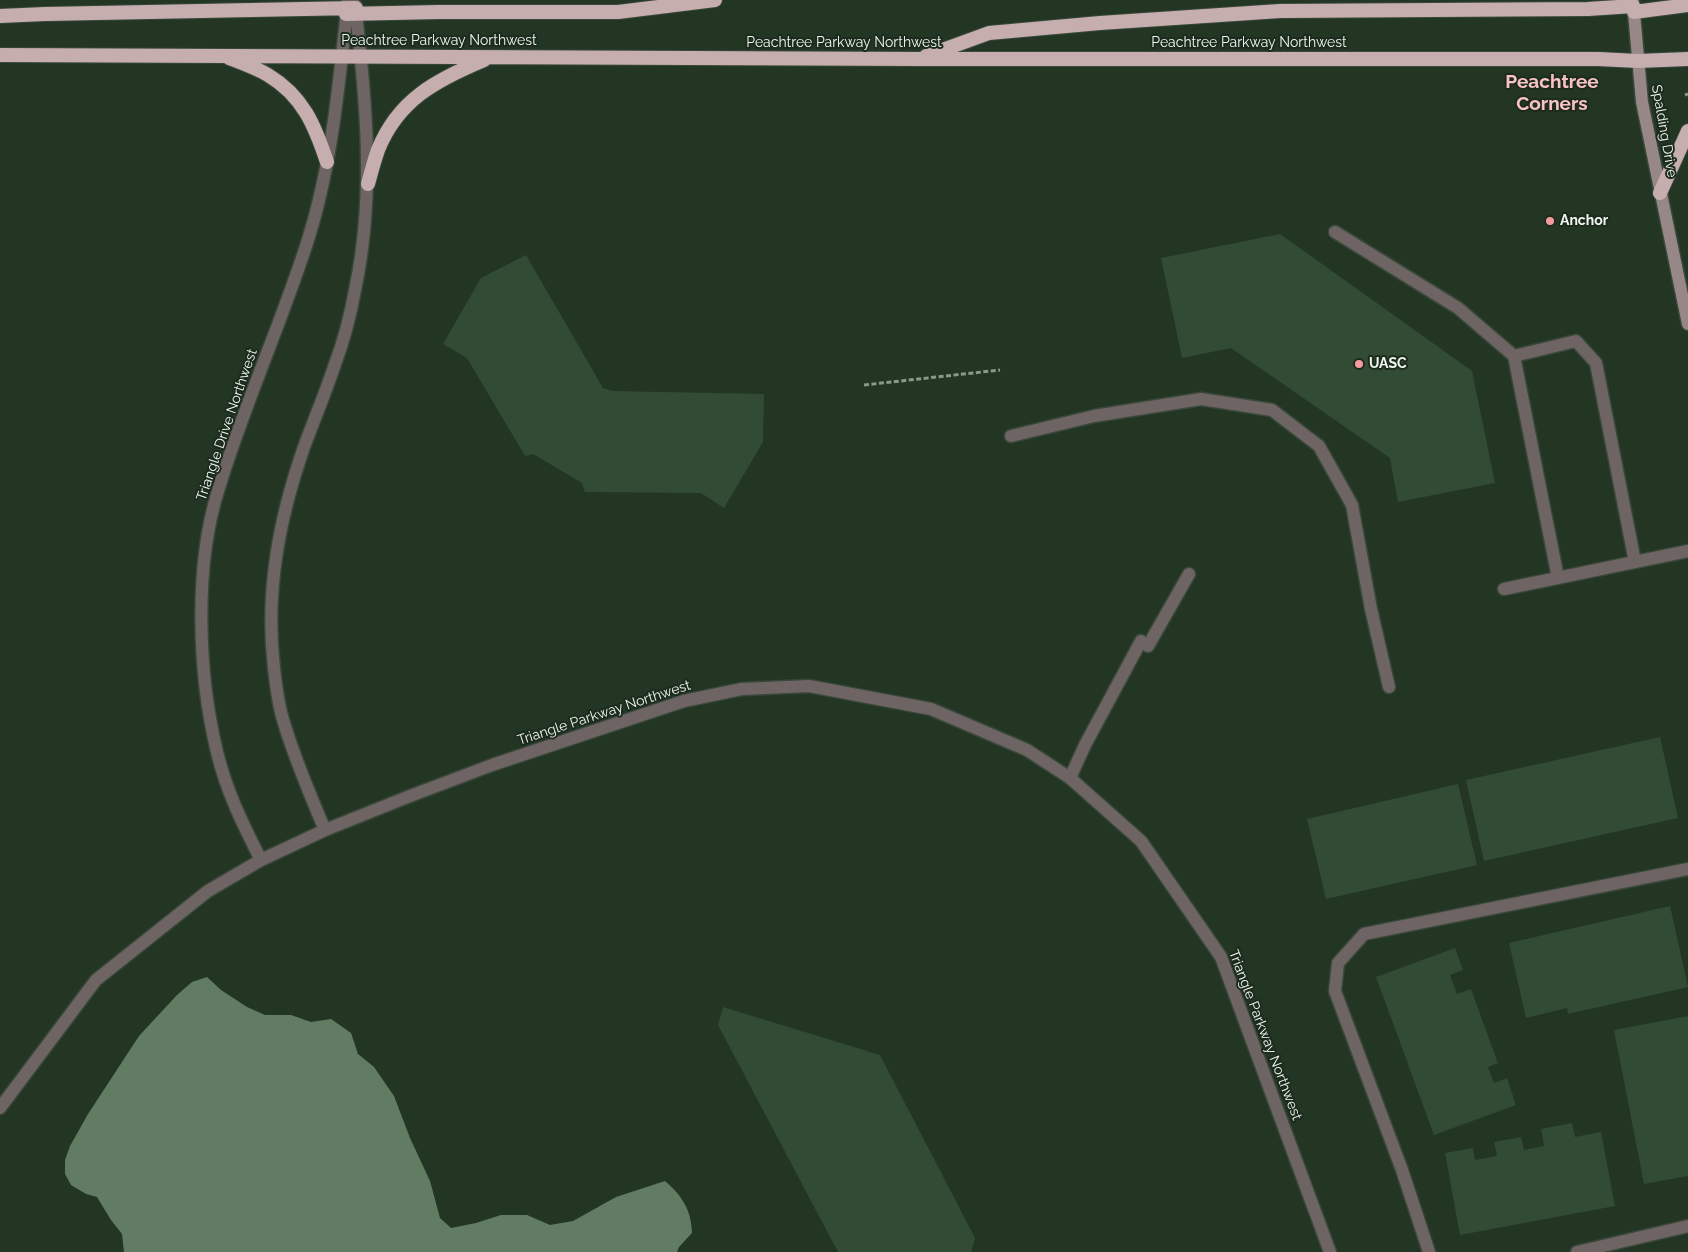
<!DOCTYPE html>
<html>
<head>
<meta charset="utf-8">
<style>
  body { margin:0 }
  canvas { display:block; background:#1c2b1d }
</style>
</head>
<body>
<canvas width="1688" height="1252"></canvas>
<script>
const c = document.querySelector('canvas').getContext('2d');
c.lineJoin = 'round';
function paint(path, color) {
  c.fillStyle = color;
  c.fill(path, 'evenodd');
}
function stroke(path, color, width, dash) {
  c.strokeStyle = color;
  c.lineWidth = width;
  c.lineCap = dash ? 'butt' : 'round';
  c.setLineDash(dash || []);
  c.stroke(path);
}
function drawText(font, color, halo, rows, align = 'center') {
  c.font = font + ' Raleway,sans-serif';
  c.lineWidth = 4;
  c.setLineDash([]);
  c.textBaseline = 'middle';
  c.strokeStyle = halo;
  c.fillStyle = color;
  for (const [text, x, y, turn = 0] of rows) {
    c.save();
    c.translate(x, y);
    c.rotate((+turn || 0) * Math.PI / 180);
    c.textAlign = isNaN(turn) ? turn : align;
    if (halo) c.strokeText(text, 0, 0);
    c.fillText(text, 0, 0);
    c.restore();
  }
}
const built = new Path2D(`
  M0,0h1688v1252h-1688z`);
const water = new Path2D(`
  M207,977l14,13 26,17 18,8h26l20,7 20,-3 20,14 7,21 16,13 20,29 16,42 20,43 10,37 11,10 25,-5 25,-8h26l23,10 23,-4 43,-24 49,-16c17,15 26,28 27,52l-13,14 -2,5h-553l-2,-18 -11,-14 -14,-23 -11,-3 -15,-9 -6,-11v-14l5,-14 18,-32 51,-78 38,-41 15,-13z`);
const building = new Path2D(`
  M1280,234l192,137 23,112 -97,19 -8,-44 -159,-110 -49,10 -21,-100z
  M526,255l77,133 10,3 151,3 -1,48 -39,66 -23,-15 -116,-1 -3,-9 -49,-29 -8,2 -58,-98 -24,-14 38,-66z
  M1660,737l18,81 -194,43 -18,-81z
  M1458,784l19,81 -151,34 -19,-80z
  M1670,906l18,81 -120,27 -1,-6 -41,10 -17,-75z
  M1455,948l8,22 -13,5 7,19 14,-5 27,74 -10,4 6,16 13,-5 9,27 -82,30 -58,-158z
  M723,1007l157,48 95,183 -4,14h-133l-120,-227z
  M1688,1016v160l-44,8 -30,-154z
  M1572,1123l3,14 26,-5 14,74 -155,29 -15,-82 28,-5 2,12 22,-4 -3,-14 27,-5 3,13 20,-4 -3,-17z`);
const path = new Path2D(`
  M1685,95l3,-1
  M864,385l136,-15`);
const service = new Path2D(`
  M1335,232l123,76 56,48 44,222
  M1514,356l62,-15 20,22 39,199
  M1011,436l83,-20 107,-17 71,11 47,36 33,59 19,104 18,78
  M1504,589l184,-38
  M1148,646l41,-72
  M1070,778l15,-33 56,-104`);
const minor = new Path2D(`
  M325,830c-15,-35 -30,-71 -41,-107 -6,-18 -8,-37 -10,-55 -9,-76 5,-149 30,-221 10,-27 21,-53 30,-80 10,-26 17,-54 22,-82 19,-93 10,-187 -1,-280
  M261,860c-18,-35 -35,-70 -44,-108 -19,-78 -23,-184 1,-261 25,-83 61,-162 88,-245 26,-79 33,-163 42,-246
  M0,1108l96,-128 112,-89 53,-31 64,-30 85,-34 82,-31 192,-64 58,-12 67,-3 122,23 96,41 43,28 71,63 80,116 109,295
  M1429,1252l-27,-82 -67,-179 3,-28 26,-29 324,-65
  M1577,1252l111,-26`);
const secondary = new Path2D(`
  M1633,2l9,100 46,222`);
const trunk = new Path2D(`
  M1634,12l54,-7
  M346,14l92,-2h180l97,-12
  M0,16l45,-2 311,-6
  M0,55l919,4h679l40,2 50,-2
  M926,56l63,-23 111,-10 180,-12 308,-2 45,-3
  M229,58c13,5 27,10 39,17 35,21 47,51 59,87
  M368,184c3,-11 6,-23 10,-34 20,-50 58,-70 106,-90
  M1660,193l28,-62`);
const markers = [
  [1550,221,5,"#f59b9d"],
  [1359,364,5,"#f59b9d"]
];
const streetNames = [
  ["Peachtree Parkway Northwest",439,41],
  ["Peachtree Parkway Northwest",844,43],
  ["Peachtree Parkway Northwest",1249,43],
  ["Spalding Drive",1664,131,80],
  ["Triangle Drive Northwest",227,425,-71],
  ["Triangle Parkway Northwest",604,713,-18],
  ["Triangle Parkway Northwest",1265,1035,69]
];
const poiNames = [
  ["Anchor",1560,221],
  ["UASC",1369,364]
];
const districtNames = [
  ["Peachtree",1552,82],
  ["Corners",1552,104]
];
paint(built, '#233624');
paint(water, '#617c63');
paint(building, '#324b34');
stroke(service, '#39483a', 15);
stroke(minor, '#39483a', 15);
stroke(secondary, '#39483a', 15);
stroke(trunk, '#39483a', 16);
stroke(path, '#8c988c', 3, [5, 2.5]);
stroke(service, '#6f6464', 12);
stroke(minor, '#6f6464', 12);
stroke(secondary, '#988787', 12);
stroke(trunk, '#c6aeae', 14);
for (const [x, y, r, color] of markers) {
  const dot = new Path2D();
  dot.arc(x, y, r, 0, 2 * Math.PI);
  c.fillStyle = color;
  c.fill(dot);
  stroke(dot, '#1c2b1d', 2);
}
drawText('14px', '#eef7ee', '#1c2b1d', streetNames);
drawText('bold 14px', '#eef7ee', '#1c2b1d', poiNames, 'left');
drawText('bold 19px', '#f8c3c4', '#1c2b1d', districtNames);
</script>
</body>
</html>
